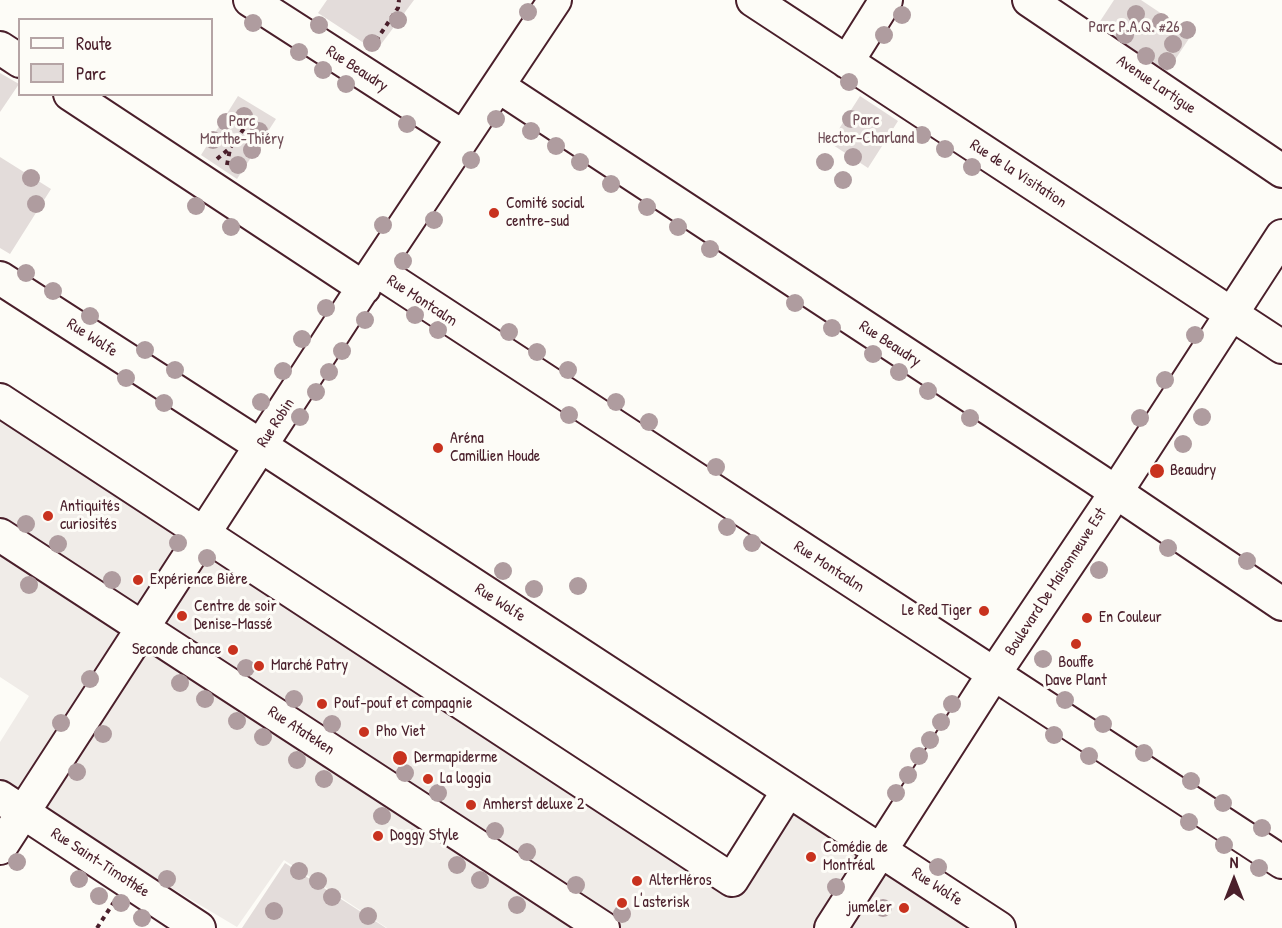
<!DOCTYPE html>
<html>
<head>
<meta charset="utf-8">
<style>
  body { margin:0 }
  #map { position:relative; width:1282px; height:928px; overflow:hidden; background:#fdfcf7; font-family:"Patrick Hand",sans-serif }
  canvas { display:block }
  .legend { position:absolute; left:18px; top:18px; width:195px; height:78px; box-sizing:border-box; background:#fdfcf7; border:2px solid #b5a4a5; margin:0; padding:8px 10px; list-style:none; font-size:18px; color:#4a1f2b }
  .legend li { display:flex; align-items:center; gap:12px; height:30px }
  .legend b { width:30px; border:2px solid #b5a4a5 }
  .north { position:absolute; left:1204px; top:850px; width:60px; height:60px; -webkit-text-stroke:4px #fdfcf7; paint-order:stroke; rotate:0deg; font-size:16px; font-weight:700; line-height:24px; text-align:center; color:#4a1f2b }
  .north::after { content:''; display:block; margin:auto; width:21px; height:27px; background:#4a1f2b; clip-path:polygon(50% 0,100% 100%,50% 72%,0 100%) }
</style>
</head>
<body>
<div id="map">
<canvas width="1282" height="928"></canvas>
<ul class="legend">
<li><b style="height:8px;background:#fdfcf7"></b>Route</li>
<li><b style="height:16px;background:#e3dcda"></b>Parc</li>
</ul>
<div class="north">N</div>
</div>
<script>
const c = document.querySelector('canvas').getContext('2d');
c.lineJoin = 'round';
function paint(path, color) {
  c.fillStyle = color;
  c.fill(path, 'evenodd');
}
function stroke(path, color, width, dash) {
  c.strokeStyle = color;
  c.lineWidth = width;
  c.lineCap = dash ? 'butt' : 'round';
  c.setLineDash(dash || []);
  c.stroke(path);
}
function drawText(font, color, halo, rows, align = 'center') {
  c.font = font + ' "Patrick Hand",sans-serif';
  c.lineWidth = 6;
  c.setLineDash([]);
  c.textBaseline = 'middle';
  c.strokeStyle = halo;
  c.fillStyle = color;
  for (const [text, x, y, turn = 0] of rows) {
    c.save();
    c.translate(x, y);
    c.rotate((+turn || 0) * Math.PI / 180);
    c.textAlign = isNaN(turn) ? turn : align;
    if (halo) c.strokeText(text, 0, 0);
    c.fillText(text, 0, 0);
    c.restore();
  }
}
const built = new Path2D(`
  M0,400l733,485 49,-80 184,118 -3,5h-576l-103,-68 -47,67 -237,-141v-44l29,-46 -29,-19z`);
const green = new Path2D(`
  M327,0h87l-38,51 -58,-38z
  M1114,0h27l51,34 -29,44 -70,-46z
  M0,73l19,11 -19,28z
  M238,96l38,23 -39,60 -36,-24z
  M860,96l38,25 -30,47 -38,-25z
  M0,157l51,32 -41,65 -10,-6z
  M285,863l101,65h-144z`);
const path = new Path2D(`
  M371,48l27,-40 1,-8
  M217,159l13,-11 15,-21
  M227,165l3,-16
  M97,928l17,-26`);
const minor = new Path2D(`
  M250,0l213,137
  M753,0l529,347
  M1029,0l253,171
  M0,48l20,13
  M847,62l39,-62
  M498,86l600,394 184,124
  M70,94l294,194
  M376,270l906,592
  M0,278l261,168 738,482
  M0,400l732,480 56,-89
  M0,535l603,393
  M0,797l199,131
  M0,848l359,-554 196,-294
  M831,928l153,-239 121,-180 177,-273`);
const trees = [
  [528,12],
  [1136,14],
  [902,15],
  [398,20],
  [1161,22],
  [253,23],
  [319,25],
  [1187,30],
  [884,35],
  [1125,35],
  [372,43],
  [1173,44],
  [299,52],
  [1146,56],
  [1167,61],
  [323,70],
  [849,82],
  [346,84],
  [244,116],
  [496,119],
  [851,119],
  [226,122],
  [407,124],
  [259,131],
  [531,131],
  [922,135],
  [213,140],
  [556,146],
  [945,149],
  [252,150],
  [853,157],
  [471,160],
  [580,162],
  [825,162],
  [238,165],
  [972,167],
  [31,178],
  [843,180],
  [611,184],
  [36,204],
  [196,206],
  [647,207],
  [434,220],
  [383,225],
  [231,227],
  [678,227],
  [710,249],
  [403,261],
  [26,273],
  [53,291],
  [795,303],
  [326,308],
  [415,315],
  [90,316],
  [365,320],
  [832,328],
  [438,330],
  [509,332],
  [1195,335],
  [302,339],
  [145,350],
  [342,351],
  [537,352],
  [873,354],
  [175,370],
  [568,370],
  [283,371],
  [329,372],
  [899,372],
  [126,378],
  [1165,380],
  [928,391],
  [316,392],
  [261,402],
  [616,402],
  [164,403],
  [569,415],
  [300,417],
  [1202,417],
  [970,418],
  [1140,418],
  [649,422],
  [1183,444],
  [716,467],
  [26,524],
  [727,527],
  [178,543],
  [752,543],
  [58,544],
  [1168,548],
  [207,558],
  [1247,561],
  [1099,570],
  [503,571],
  [112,580],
  [29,585],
  [578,586],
  [534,589],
  [1043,659],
  [246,668],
  [90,679],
  [180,683],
  [205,699],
  [294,699],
  [1065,700],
  [952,704],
  [237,721],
  [941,722],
  [61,723],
  [332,724],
  [1103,724],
  [103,734],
  [1054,735],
  [263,737],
  [930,740],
  [1144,753],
  [919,756],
  [1089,756],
  [297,760],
  [77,772],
  [405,773],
  [908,775],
  [324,779],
  [1191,781],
  [438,793],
  [896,793],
  [1223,803],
  [382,816],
  [1189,822],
  [1262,828],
  [495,831],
  [415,838],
  [1224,845],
  [527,852],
  [17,862],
  [457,865],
  [938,867],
  [1259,868],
  [299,871],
  [79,879],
  [167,879],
  [480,880],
  [318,881],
  [576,885],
  [836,887],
  [99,896],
  [332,897],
  [121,903],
  [517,905],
  [883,908],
  [274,911],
  [622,914],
  [368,916],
  [142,918]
];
const markers = [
  [494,213,6,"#c8321e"],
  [438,448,6,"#c8321e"],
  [1157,471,8,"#c8321e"],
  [48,516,6,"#c8321e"],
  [138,580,6,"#c8321e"],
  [984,611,6,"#c8321e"],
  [182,616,6,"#c8321e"],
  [1087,618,6,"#c8321e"],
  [1076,644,6,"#c8321e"],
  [233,650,6,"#c8321e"],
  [259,666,6,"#c8321e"],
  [322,704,6,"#c8321e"],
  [364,732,6,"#c8321e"],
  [400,758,8,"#c8321e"],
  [428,779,6,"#c8321e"],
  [471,805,6,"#c8321e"],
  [378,836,6,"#c8321e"],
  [811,857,6,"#c8321e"],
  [637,881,6,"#c8321e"],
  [622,903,6,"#c8321e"],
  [904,908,6,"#c8321e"]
];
const parkNames = [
  ["Parc P.A.Q. #26",1134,28],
  ["Parc",866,121],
  ["Hector-Charland",866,139],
  ["Parc",242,122],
  ["Marthe-Thiéry",242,140]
];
const streetNames = [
  ["Rue Beaudry",357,69,33],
  ["Avenue Lartigue",1156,85,34],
  ["Rue de la Visitation",1018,174,33],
  ["Rue Montcalm",422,301,33],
  ["Rue Wolfe",92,338,33],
  ["Rue Beaudry",890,344,33],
  ["Rue Robin",276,423,-57],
  ["Rue Montcalm",829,567,33],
  ["Boulevard De Maisonneuve Est",1056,582,-57],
  ["Rue Wolfe",500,603,33],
  ["Rue Atateken",301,731,33],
  ["Rue Saint-Timothée",100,863,33],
  ["Rue Wolfe",937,887,33]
];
const poiNames = [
  ["Comité social",506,204],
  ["centre-sud",506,222],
  ["Aréna",450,439],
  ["Camillien Houde",450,457],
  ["Beaudry",1170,471],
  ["Antiquités",60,507],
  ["curiosités",60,525],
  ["Expérience Bière",150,580],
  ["Centre de soir",194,607],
  ["Denise-Massé",194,625],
  ["Le Red Tiger",972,611,"right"],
  ["En Couleur",1099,618],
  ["Seconde chance",221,650,"right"],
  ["Bouffe",1076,663,"center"],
  ["Dave Plant",1076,681,"center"],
  ["Marché Patry",271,666],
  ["Pouf-pouf et compagnie",334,704],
  ["Pho Viet",376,732],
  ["Dermapiderme",414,758],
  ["La loggia",440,779],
  ["Amherst deluxe 2",483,805],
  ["Doggy Style",390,836],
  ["Comédie de",823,848],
  ["Montréal",823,866],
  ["AlterHéros",649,881],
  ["L'asterisk",634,903],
  ["jumeler",892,908,"right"]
];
paint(built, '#f0ece8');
paint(green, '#e3dcda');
stroke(minor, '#4a1f2b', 36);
stroke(path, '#4a1f2b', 4, [4.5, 4.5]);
stroke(minor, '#fdfcf7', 32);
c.fillStyle = '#af9c9f';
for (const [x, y] of trees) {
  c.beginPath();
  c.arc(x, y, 9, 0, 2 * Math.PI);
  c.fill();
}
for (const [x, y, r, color] of markers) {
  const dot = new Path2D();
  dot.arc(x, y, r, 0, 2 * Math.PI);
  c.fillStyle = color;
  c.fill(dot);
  stroke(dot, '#fdfcf7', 2);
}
drawText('16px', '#704e57', '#fdfcf7', parkNames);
drawText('16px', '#4a1f2b', '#fdfcf7', streetNames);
drawText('16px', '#4a1f2b', '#fdfcf7', poiNames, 'left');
</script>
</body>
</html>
